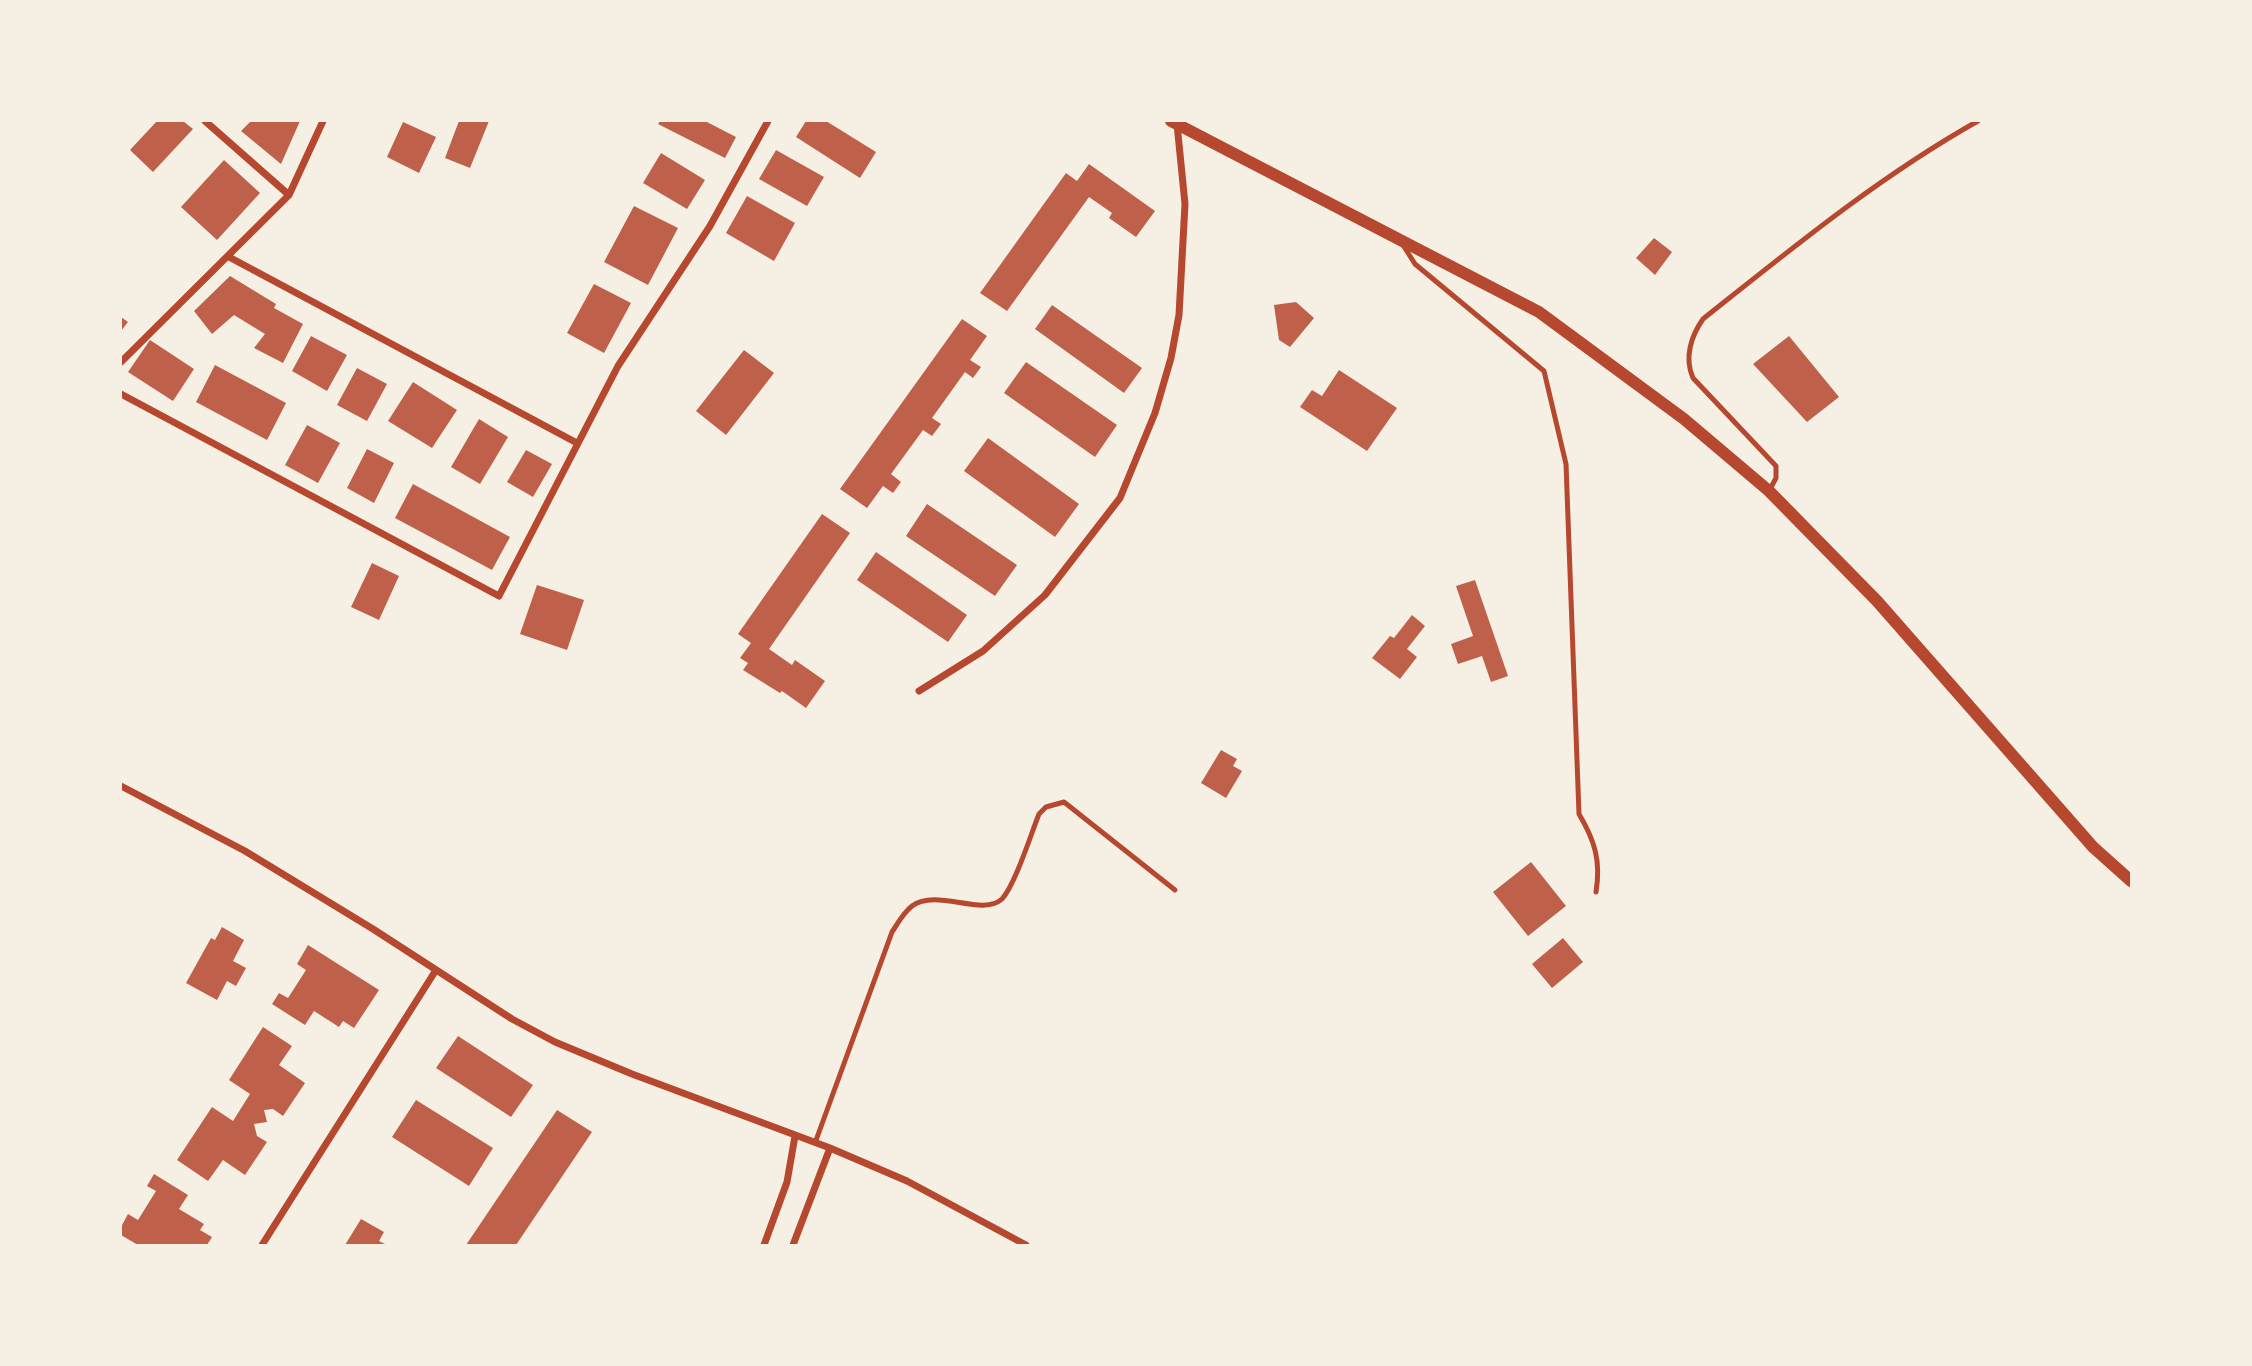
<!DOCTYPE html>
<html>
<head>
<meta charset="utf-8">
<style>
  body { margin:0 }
  #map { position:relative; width:2252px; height:1366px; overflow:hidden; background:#f6efe4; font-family:"Golos Text",sans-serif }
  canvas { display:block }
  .frame { position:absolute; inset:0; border:122px solid #f6efe4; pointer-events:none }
</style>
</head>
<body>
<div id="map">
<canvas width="2252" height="1366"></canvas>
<div class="frame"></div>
</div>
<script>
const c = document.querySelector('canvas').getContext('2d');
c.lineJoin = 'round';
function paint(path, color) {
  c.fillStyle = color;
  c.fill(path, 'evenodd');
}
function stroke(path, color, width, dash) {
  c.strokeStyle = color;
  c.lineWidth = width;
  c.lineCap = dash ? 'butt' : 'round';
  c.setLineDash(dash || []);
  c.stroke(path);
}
const building = new Path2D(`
  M157,121h26l10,8 -40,43 -23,-22z
  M251,121h49l-19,43 -40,-33z
  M459,121h30l-19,47 -25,-10z
  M660,121h45l31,16 -11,21 -67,-34z
  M806,121h20l50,31 -16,26 -64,-41z
  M403,122l33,15 -17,36 -32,-16z
  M776,150l48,27 -17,29 -48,-27z
  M661,153l44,27 -18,29 -44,-26z
  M224,160l36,33 -43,47 -36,-33z
  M1089,164l66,47 -19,26 -27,-19 3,-5 -23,-16 -82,114 -27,-18 86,-120 11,8z
  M747,196l48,27 -21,38 -48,-28z
  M634,206l44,22 -30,57 -44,-23z
  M1654,238l18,14 -17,23 -19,-17z
  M230,276l46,28 -2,4 29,16 -20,39 -29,-15 11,-14 -31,-19 -22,19 -18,-23z
  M594,284l37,19 -27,50 -37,-20z
  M1296,302l18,16 -24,29 -11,-7 -5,-35z
  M1052,305l90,63 -18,25 -89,-64z
  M121,317l7,5 -7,9z
  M962,319l25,17 -17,24 11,7 -8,11 -8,-6 -33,46 9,6 -9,12 -9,-6 -32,44 10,8 -8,11 -10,-7 -16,22 -27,-19z
  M311,336l36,19 -20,36 -35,-20z
  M1789,336l50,61 -32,25 -54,-58z
  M150,340l44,29 -21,32 -45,-29z
  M744,350l30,23 -48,62 -30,-24z
  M1026,362l91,63 -22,32 -91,-64z
  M215,365l71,38 -19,37 -71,-38z
  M357,368l30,16 -20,37 -30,-16z
  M1339,370l58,38 -30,43 -67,-44 12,-17 10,6z
  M413,382l44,28 -25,38 -44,-27z
  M479,419l29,18 -28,47 -29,-17z
  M307,425l33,18 -22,40 -33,-18z
  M988,438l91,66 -24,33 -91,-66z
  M367,449l27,14 -20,40 -27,-15z
  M526,450l26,14 -19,33 -26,-15z
  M413,484l97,53 -18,33 -97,-52z
  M927,504l90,61 -22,31 -89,-60z
  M822,514l28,19 -81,116 23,16 3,-5 30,21 -19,27 -24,-17 -2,2 -37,-23 5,-7 -8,-5 11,-15 -13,-9z
  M876,552l91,63 -19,27 -91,-62z
  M372,563l27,13 -20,44 -28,-13z
  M1475,580l33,96 -17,6 -9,-26 -24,8 -7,-20 22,-8 -17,-50z
  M537,585l47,15 -17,50 -47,-16z
  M1412,615l13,11 -18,23 10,8 -17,22 -28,-21 18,-22 4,2z
  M1221,750l16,9 -4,7 9,5 -16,27 -25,-15z
  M1531,862l35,44 -38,30 -35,-44z
  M222,927l22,13 -11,21 13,7 -10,18 -9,-5 -10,19 -31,-17 25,-45 4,2z
  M1563,938l20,24 -31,26 -20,-24z
  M308,945l71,45 -25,38 -11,-7 -4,6 -25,-16 -9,14 -33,-21 7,-11 9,5 18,-28 -9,-6z
  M263,1027l29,19 -13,19 26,18 -22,33 -10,-7 -9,1 3,12 -13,2 3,12 10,6 -22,33 -22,-15 -15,21 -31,-21 35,-53 21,14 17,-27 -21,-14z
  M458,1036l75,49 -22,32 -75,-49z
  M416,1100l77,48 -24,38 -77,-49z
  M557,1110l35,22 -76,113h-50z
  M154,1174l34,21 -9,14 25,15 -4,6 12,7 -5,8h-69l-17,-10v-8l7,-13 10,6 18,-29 -9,-5z
  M361,1219l23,13 -5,9 8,4h-42z`);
const service = new Path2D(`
  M1403,245l12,19 129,107 22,93 13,350c16,27 22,47 17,78
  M1769,491l7,-13v-12l-83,-88c-9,-20 -2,-42 10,-59 88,-70 177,-143 275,-198
  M815,1143l77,-211c6,-9 11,-19 20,-26 25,-18 70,11 90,-7 13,-14 29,-65 37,-85l7,-7 18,-5 111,88`);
const minor = new Path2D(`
  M205,121l84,74
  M229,257l348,186
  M121,362l168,-167 34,-74
  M121,394l378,202 119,-230 92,-140 58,-105
  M919,691l64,-40 62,-56 75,-97 35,-85 16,-55 8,-43 6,-111 -8,-80
  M121,786l124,65 128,78 139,90 43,23 77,32 198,74 77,33 119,64
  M262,1245l174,-275
  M764,1245l23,-63 8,-46
  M793,1245l37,-97`);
const tertiary = new Path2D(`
  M1171,121l368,191 145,107 85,72 108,110 216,246 38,34`);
paint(building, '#bf614a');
stroke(service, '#b5482f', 5);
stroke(minor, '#b5482f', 7);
stroke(tertiary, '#b5482f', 12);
</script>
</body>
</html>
